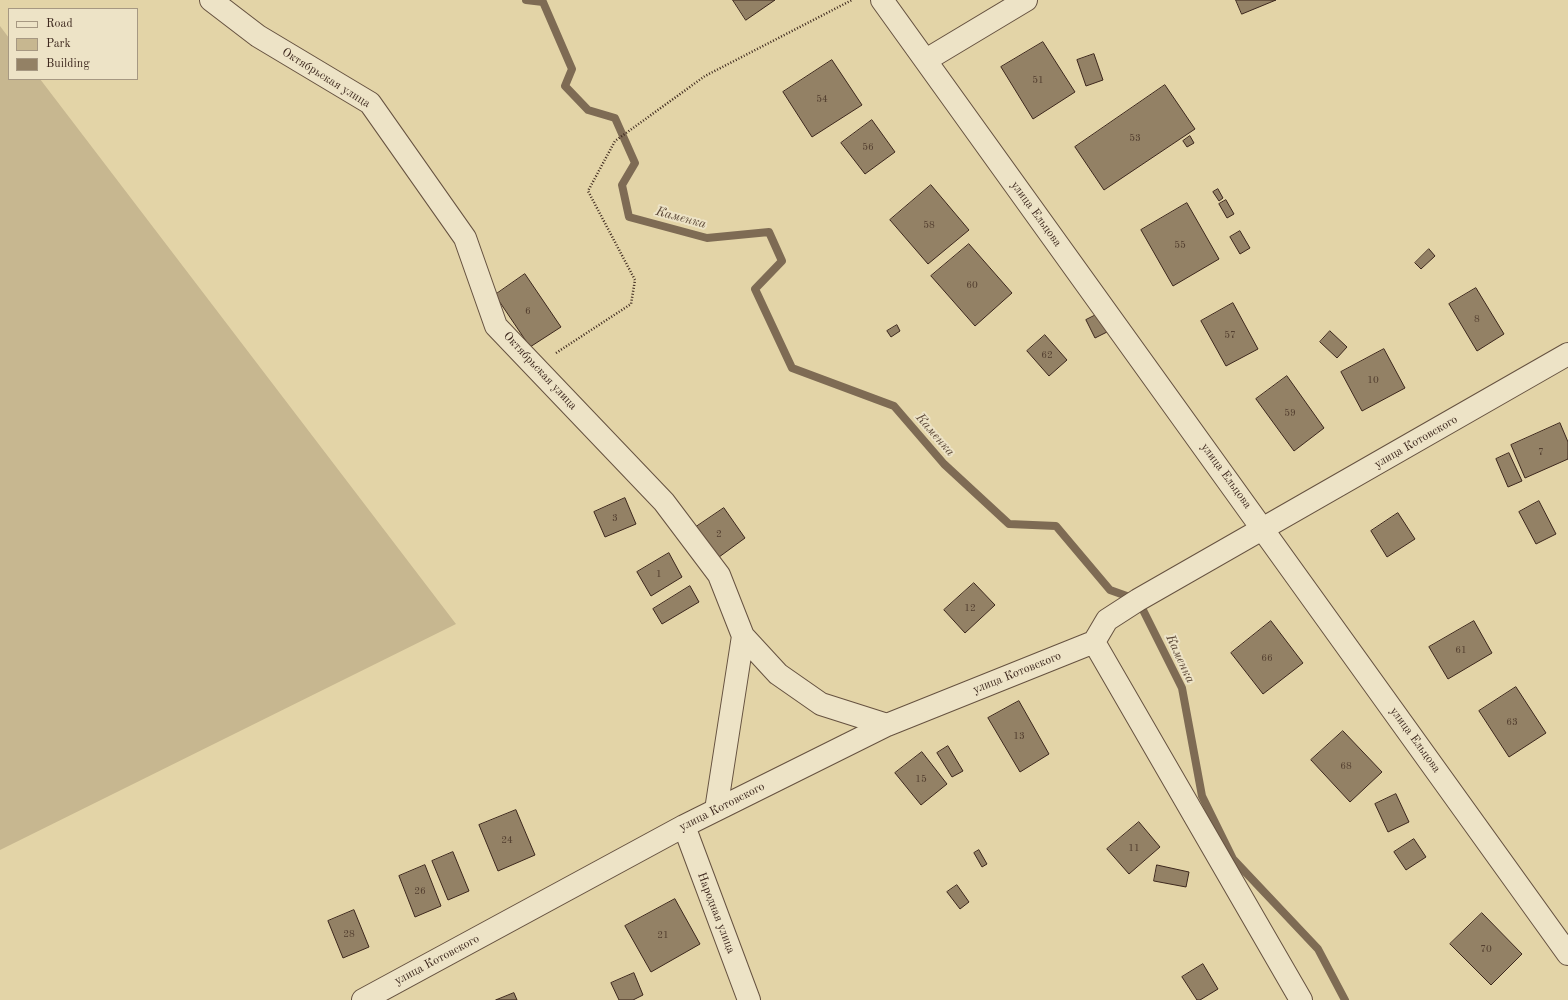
<!DOCTYPE html>
<html>
<head>
<meta charset="utf-8">
<style>
  body { margin:0 }
  #map { position:relative; width:1568px; height:1000px; overflow:hidden; background:#e3d4a7; font-family:"Old Standard TT",serif }
  canvas { display:block }
  .legend { position:absolute; left:8px; top:8px; width:130px; height:72px; box-sizing:border-box; background:#ede3c6; border:1px solid #a69882; margin:0; padding:5px 7px; list-style:none; font-size:12px; color:#3c271d }
  .legend li { display:flex; align-items:center; gap:8px; height:20px }
  .legend b { width:20px; border:1px solid #a69882 }
</style>
</head>
<body>
<div id="map">
<canvas width="1568" height="1000"></canvas>
<ul class="legend">
<li><b style="height:5px;background:#ede3c6"></b>Road</li>
<li><b style="height:11px;background:#c7b790"></b>Park</li>
<li><b style="height:11px;background:#938165"></b>Building</li>
</ul>
</div>
<script>
const c = document.querySelector('canvas').getContext('2d');
c.lineJoin = 'round';
function paint(path, color) {
  c.fillStyle = color;
  c.fill(path, 'evenodd');
}
function stroke(path, color, width, dash) {
  c.strokeStyle = color;
  c.lineWidth = width;
  c.lineCap = dash ? 'butt' : 'round';
  c.setLineDash(dash || []);
  c.stroke(path);
}
function drawText(font, color, halo, rows, align = 'center') {
  c.font = font + ' "Old Standard TT",serif';
  c.lineWidth = 4;
  c.setLineDash([]);
  c.textBaseline = 'middle';
  c.strokeStyle = halo;
  c.fillStyle = color;
  for (const [text, x, y, turn = 0] of rows) {
    c.save();
    c.translate(x, y);
    c.rotate((+turn || 0) * Math.PI / 180);
    c.textAlign = isNaN(turn) ? turn : align;
    if (halo) c.strokeText(text, 0, 0);
    c.fillText(text, 0, 0);
    c.restore();
  }
}
const green = new Path2D(`
  M0,26l9,12v41h31l416,545 -456,226z`);
const stream = new Path2D(`
  M526,0l17,2 29,67 -7,17 23,24 27,8 20,45 -13,22 7,32 78,21 62,-6 13,29 -27,28 37,79 102,38 50,58 65,60 47,2 54,64 28,10 44,88 20,108 31,63 85,90 27,51`);
const building = new Path2D(`
  M733,0h42l-29,20z
  M1236,0h40l-34,14z
  M1043,42l32,50 -42,27 -32,-52z
  M1094,54l9,26 -17,6 -9,-26z
  M832,60l30,45 -50,32 -29,-45z
  M1165,85l30,44 -91,61 -29,-43z
  M872,120l23,32 -30,22 -24,-31z
  M1190,136l4,7 -7,4 -4,-6z
  M931,185l38,45 -41,34 -38,-44z
  M1218,189l5,9 -4,3 -6,-9z
  M1226,200l8,14 -7,4 -8,-14z
  M1187,203l32,56 -46,27 -32,-56z
  M1240,231l10,17 -10,6 -10,-17z
  M969,244l43,49 -37,33 -44,-50z
  M1429,249l6,7 -14,13 -6,-6z
  M525,274l36,53 -31,20 -35,-52z
  M1476,288l28,46 -27,17 -28,-47z
  M1233,303l25,46 -32,17 -25,-45z
  M1098,314l9,18 -12,6 -9,-18z
  M897,325l3,6 -9,6 -4,-6z
  M1330,331l17,16 -10,11 -17,-16z
  M1045,335l22,25 -18,16 -22,-25z
  M1384,349l21,39 -43,23 -21,-39z
  M1287,376l37,52 -30,23 -38,-52z
  M1560,423l8,19v17l-43,19 -14,-33z
  M1509,453l13,28 -14,6 -12,-28z
  M625,498l11,26 -31,13 -11,-25z
  M1539,501l17,33 -20,10 -17,-32z
  M724,508l21,30 -30,22 -22,-31z
  M1398,513l17,26 -28,18 -16,-26z
  M669,553l13,24 -31,19 -14,-24z
  M974,583l21,22 -30,28 -21,-23z
  M690,586l9,16 -37,22 -9,-15z
  M1271,621l32,42 -40,31 -32,-41z
  M1474,621l18,32 -44,26 -19,-32z
  M1516,687l30,46 -37,24 -30,-46z
  M1019,701l30,53 -29,18 -32,-54z
  M1343,731l39,41 -32,30 -39,-42z
  M948,746l15,25 -11,6 -15,-24z
  M922,752l25,32 -26,21 -26,-32z
  M1396,794l13,28 -21,10 -13,-28z
  M516,810l19,45 -37,16 -19,-46z
  M1139,822l21,25 -31,27 -22,-25z
  M1414,839l12,18 -20,13 -12,-18z
  M979,850l8,14 -5,3 -8,-14z
  M453,852l16,39 -21,9 -16,-39z
  M425,865l16,41 -26,11 -16,-41z
  M1157,865l32,7 -3,15 -32,-6z
  M957,885l12,17 -9,7 -13,-17z
  M675,899l25,45 -49,28 -26,-46z
  M354,910l15,37 -26,11 -15,-37z
  M1482,913l40,41 -31,31 -41,-41z
  M1203,964l15,25 -18,11h-3l-15,-23z
  M634,973l9,22 -10,5h-14l-8,-17z
  M514,993l3,7h-21z`);
const path = new Path2D(`
  M556,353l75,-49 4,-24 -47,-89 27,-50 90,-65 147,-76`);
const minor = new Path2D(`
  M211,0l47,36 112,67 95,135 31,88 168,176 55,73 24,61 35,38 43,30 66,21
  M882,0l686,954
  M926,60l100,-60
  M1094,642l13,-22 31,-20 430,-246
  M1094,642l207,358
  M716,810l27,-174
  M684,826l65,174
  M363,1000l321,-174 203,-101 207,-83`);
const numberNames = [
  ["51",1038,80],
  ["54",822,99],
  ["53",1135,138],
  ["56",868,147],
  ["58",929,225],
  ["55",1180,245],
  ["60",972,285],
  ["6",528,311],
  ["8",1477,319],
  ["57",1230,335],
  ["62",1047,355],
  ["10",1373,380],
  ["59",1290,413],
  ["7",1541,452],
  ["3",615,518],
  ["2",719,534],
  ["1",659,574],
  ["12",970,608],
  ["61",1461,650],
  ["66",1267,658],
  ["63",1512,722],
  ["13",1019,736],
  ["68",1346,766],
  ["15",921,779],
  ["24",507,840],
  ["11",1134,848],
  ["26",420,891],
  ["28",349,934],
  ["21",663,935],
  ["70",1486,949]
];
const streetNames = [
  ["Октябрьская улица",326,78,32],
  ["улица Ельцова",1036,214,54],
  ["Октябрьская улица",540,371,47],
  ["улица Котовского",1416,442,-30],
  ["улица Ельцова",1226,476,54],
  ["улица Котовского",1017,673,-22],
  ["улица Ельцова",1415,740,54],
  ["улица Котовского",722,807,-27],
  ["Народная улица",716,913,69],
  ["улица Котовского",437,960,-28]
];
const waterNames = [
  ["Каменка",681,218,15],
  ["Каменка",935,435,49],
  ["Каменка",1180,659,65]
];
paint(green, '#c7b790');
stroke(stream, '#7e6b54', 8);
paint(building, '#938165');
stroke(building, '#3c271d', 1);
stroke(minor, '#665240', 24);
stroke(path, '#3c271d', 2.5, [1, 2]);
stroke(minor, '#ede3c6', 22);
drawText('10px', '#523e2f', null, numberNames);
drawText('12px', '#3c271d', '#ede3c6', streetNames);
drawText('italic 13px', '#5d4938', '#ede3c6', waterNames);
</script>
</body>
</html>
